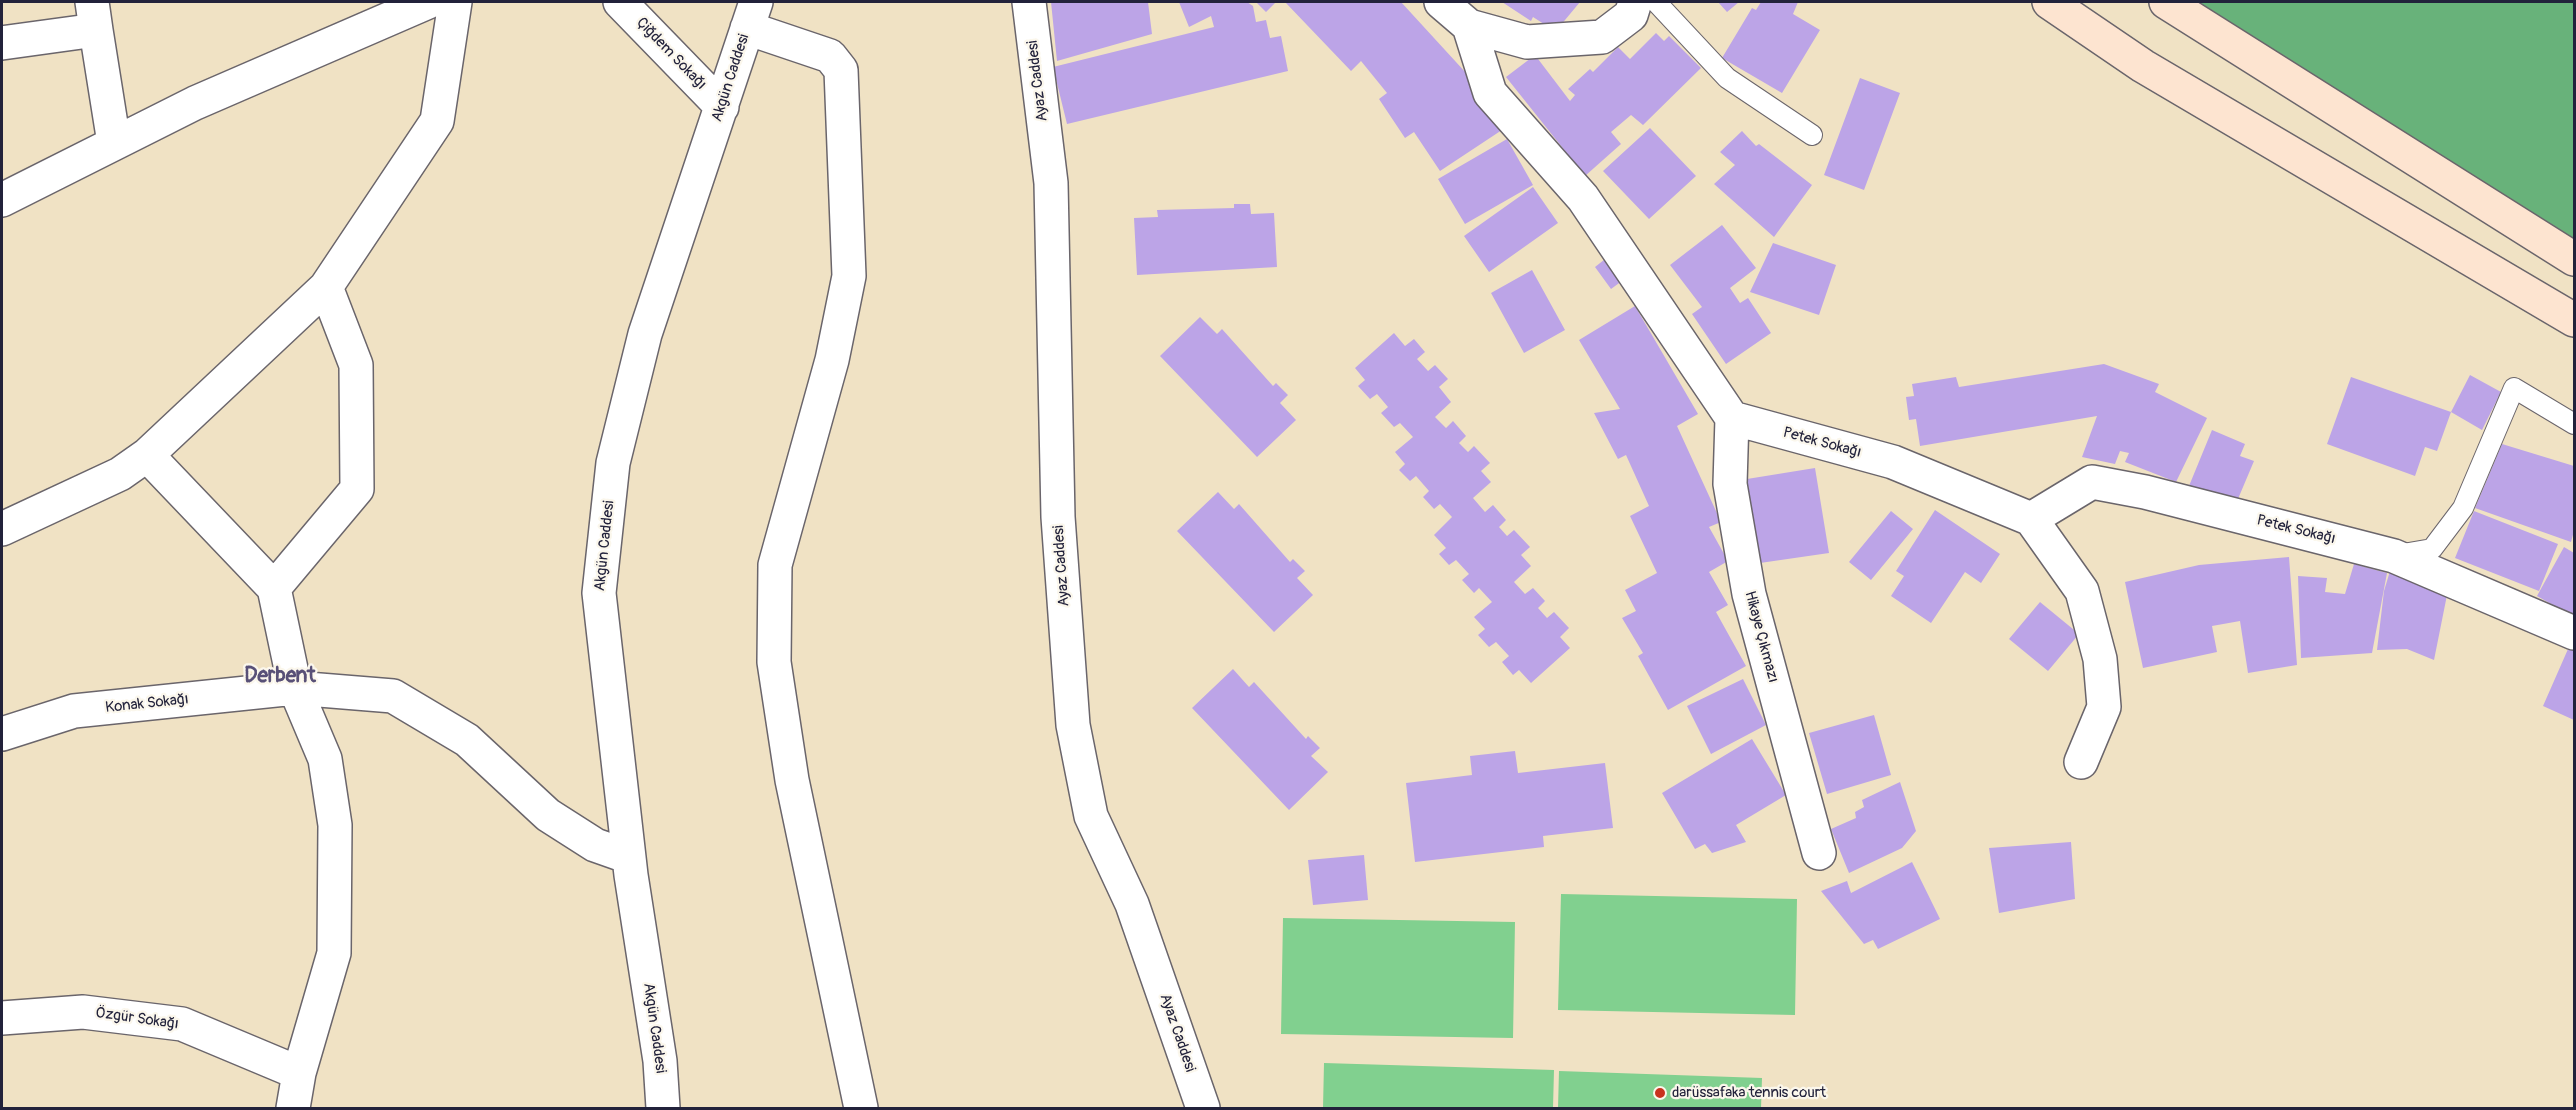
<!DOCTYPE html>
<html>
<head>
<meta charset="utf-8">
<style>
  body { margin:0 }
  #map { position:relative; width:2576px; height:1110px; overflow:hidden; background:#f0e2c4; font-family:Pangolin,sans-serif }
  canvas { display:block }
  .frame { position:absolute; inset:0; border:3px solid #22223b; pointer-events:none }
</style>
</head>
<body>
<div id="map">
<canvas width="2576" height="1110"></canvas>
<div class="frame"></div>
</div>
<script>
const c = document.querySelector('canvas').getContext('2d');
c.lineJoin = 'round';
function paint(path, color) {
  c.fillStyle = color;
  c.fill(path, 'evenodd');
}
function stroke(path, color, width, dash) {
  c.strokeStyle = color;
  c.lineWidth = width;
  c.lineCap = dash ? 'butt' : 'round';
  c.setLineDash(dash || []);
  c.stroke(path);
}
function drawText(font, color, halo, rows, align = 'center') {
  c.font = font + ' Pangolin,sans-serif';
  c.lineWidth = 4.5;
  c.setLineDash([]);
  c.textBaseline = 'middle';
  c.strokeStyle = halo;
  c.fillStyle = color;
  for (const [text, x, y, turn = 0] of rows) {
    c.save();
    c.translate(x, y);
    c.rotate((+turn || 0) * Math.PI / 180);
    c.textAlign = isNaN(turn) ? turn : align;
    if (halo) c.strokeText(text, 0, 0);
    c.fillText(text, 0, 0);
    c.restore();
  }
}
const green = new Path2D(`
  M1561,894l236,5 -2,116 -237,-5z
  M1283,918l232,4 -2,116 -232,-4z
  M1324,1063l230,7 -1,38h-230z
  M1559,1071l203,7 -1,30h-203z`);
const forest = new Path2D(`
  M2195,2h379v249z`);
const building = new Path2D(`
  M1051,2h97l4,32 -95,27z
  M1179,2h68l6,4 3,16 10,-2 4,18 11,-2 7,35 -221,53 -14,-57 161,-40 -3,-11 -22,11z
  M1256,2h20l-10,10z
  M1285,2h116l77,84 27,42 -65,43 -26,-39 -9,6 -26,-39 8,-6 -26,-32 -10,10z
  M1502,2h78l-20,24h-13l-14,-9 -2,4z
  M1718,2h21l-12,10z
  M1761,2h37l-5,12 27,16 -38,63 -60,-35 30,-50 4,2z
  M1656,33l8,8 5,-5 32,32 -58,57 -12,-10 -20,17 10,12 -36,32 -79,-99 29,-22 35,46 5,-6 -7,-6 22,-20 3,3 25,-25 12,12z
  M1860,78l40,15 -36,97 -40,-15z
  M1650,128l46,48 -47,43 -46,-48z
  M1742,131l14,15 3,-2 53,41 -38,52 -60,-53 21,-19 -15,-13z
  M1507,139l26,46 -68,39 -27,-45z
  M1533,187l25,36 -69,49 -25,-36z
  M1234,204h16l1,10 23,-1 3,54 -140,8 -3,-57 24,-1 -1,-7 77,-2z
  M1722,225l34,43 -26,20 10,15 8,-5 23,35 -45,31 -34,-50 10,-7 -32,-42z
  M1773,243l63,22 -17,50 -69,-23z
  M1609,256l17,22 -15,11 -16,-22z
  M1532,270l33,60 -41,23 -33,-60z
  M1635,306l63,108 -21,12 44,96 -12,5 19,34 -19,11 19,33 -12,7 30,54 -78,44 -30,-54 5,-3 -21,-35 14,-7 -11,-21 32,-17 -27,-57 19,-10 -23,-51 -8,4 -24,-46 26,-4 -41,-69z
  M1200,317l17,17 5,-5 51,57 3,-3 12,12 -8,8 16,17 -39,37 -97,-101z
  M1394,333l11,13 9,-7 11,13 -8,7 11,12 7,-6 13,14 -9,8 12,15 -16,15 11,11 7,-7 13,15 -7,7 9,9 6,-6 16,17 -9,8 10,11 -18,16 12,14 8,-7 13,15 -7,7 8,9 7,-6 16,17 -9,8 10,11 -17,16 11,12 8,-6 12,13 -7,7 9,10 7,-6 15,16 -9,9 10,11 -39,35 -12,-13 -6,5 -11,-13 7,-6 -13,-14 -7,5 -11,-12 7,-6 -11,-12 18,-15 -13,-14 -5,5 -12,-13 7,-6 -13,-14 -7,5 -10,-11 7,-6 -12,-13 18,-18 -12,-13 -6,5 -11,-12 6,-6 -13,-15 -6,5 -11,-11 6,-6 -10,-12 18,-15 -13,-14 -6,4 -13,-14 7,-6 -11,-13 -7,5 -12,-13 7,-6 -10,-12z
  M2104,364l55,20 -4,8 52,26 -31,64 -51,-20 4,-9 -9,-2 -5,13 -33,-7 15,-41 -177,30 -4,-27 -7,1 -3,-23 8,-1 -2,-12 44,-7 3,10z
  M2470,375l31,17 -19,38 -31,-18z
  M2351,377l100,35 -14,39 -12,-4 -10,29 -88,-32z
  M2212,430l33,14 -5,12 14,5 -19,45 -46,-20z
  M2502,444l72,22v65l-3,11 -96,-34z
  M1815,468l14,85 -69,10 -13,-84z
  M1218,492l16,17 5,-5 51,58 3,-3 12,12 -8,7 16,17 -39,37 -97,-101z
  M1935,510l65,44 -19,29 -16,-11 -34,51 -40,-27 13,-20 -8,-5z
  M1891,511l22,18 -42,51 -22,-18z
  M2474,511l84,33 -19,47 -84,-33z
  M2564,547l10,6v64l-37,-21z
  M2289,557l8,108 -49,8 -8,-52 -28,5 5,26 -74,16 -18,-86 74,-17z
  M2354,564l33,9 -15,80 -71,5 -3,-82 29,2 -2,14 20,2z
  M2390,571l58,19 -14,70 -27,-11 -30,1 7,-59z
  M2040,602l39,32 -31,37 -39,-32z
  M2572,640l2,1v79l-31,-14z
  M1233,669l16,18 5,-5 52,57 2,-3 12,12 -9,8 17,16 -39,38 -97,-102z
  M1743,679l23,46 -55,29 -24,-48z
  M1874,715l17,60 -64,19 -18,-61z
  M1752,739l34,56 -50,30 10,17 -34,11 -7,-9 -10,5 -33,-56z
  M1515,751l3,22 87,-10 8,65 -70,8 1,11 -129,15 -9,-79 66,-8 -2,-19z
  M1900,782l16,49 -14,17 -53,25 -18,-44 25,-11 -1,-6 9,-5 -2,-7z
  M2071,842l4,57 -76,14 -10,-65z
  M1364,855l4,45 -55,5 -5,-45z
  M1912,862l28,57 -62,30 -5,-9 -9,4 -43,-53 26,-10 4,12z`);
const service = new Path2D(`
  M1656,2l71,76 85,57
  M2397,555l35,-6 31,-41 51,-120 60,36`);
const minor = new Path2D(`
  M620,2l102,105
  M1029,2l22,181 7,334 15,208 18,91 41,88 71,204
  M1441,2l28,24 21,67 93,105 149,220 161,44 138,57 61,-37 53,10 249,64 180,77
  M1469,26l58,16 75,-5 29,-22 4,-13
  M747,28l83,28 11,14 8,206 -17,84 -57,205 -1,97 18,118 69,328
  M96,30l18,113
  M2,43l94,-13 -4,-28
  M2,200l193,-97 233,-101
  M1732,418l-2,66 19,110 70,259
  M147,455l127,133 21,100 30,71 10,66 -1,128 -35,120 -6,35
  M2031,519l51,72 18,68 4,48 -23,55
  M2,529l118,-55 27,-19 179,-168 111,-166 18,-119
  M274,588l83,-99 -1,-124 -30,-78
  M2,734l72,-23 221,-23 98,8 74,44 81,75 47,30 34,12
  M2,1018l81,-6 99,12 117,49
  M663,1108l-3,-47 -29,-186 -32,-282 14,-130 32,-129 111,-332`);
const secondary = new Path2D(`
  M2049,2l94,64 431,254
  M2166,2l408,257`);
const markers = [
  [1660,1093,6,"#c8321e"]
];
const streetNames = [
  ["Çiğdem Sokağı",671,54,46],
  ["Akgün Caddesi",731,78,-72],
  ["Ayaz Caddesi",1038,81,-97],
  ["Petek Sokağı",1822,443,15],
  ["Petek Sokağı",2296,530,14],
  ["Akgün Caddesi",605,546,-84],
  ["Ayaz Caddesi",1062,566,-94],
  ["Hikaye Çıkmazı",1761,637,75],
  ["Konak Sokağı",147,704,-6],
  ["Özgür Sokağı",137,1019,8],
  ["Akgün Caddesi",654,1028,82],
  ["Ayaz Caddesi",1177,1033,71]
];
const poiNames = [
  ["darüssafaka tennis court",1672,1093]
];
const districtNames = [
  ["Derbent",280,677]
];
paint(green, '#81d08f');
paint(forest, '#68b27a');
paint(building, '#bca4e7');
stroke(service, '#6a656b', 22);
stroke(minor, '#6a656b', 36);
stroke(secondary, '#6a656b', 36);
stroke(service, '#fff', 20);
stroke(minor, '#fff', 33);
stroke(secondary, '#fde4d0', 33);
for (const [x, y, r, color] of markers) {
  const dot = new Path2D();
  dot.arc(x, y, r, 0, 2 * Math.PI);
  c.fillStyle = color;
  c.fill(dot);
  stroke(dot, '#fbf7ec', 2);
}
drawText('15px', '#22223b', '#fbf7ec', streetNames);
drawText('15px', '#22223b', '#fbf7ec', poiNames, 'left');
drawText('bold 21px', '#585077', '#fbf7ec', districtNames);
</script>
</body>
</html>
